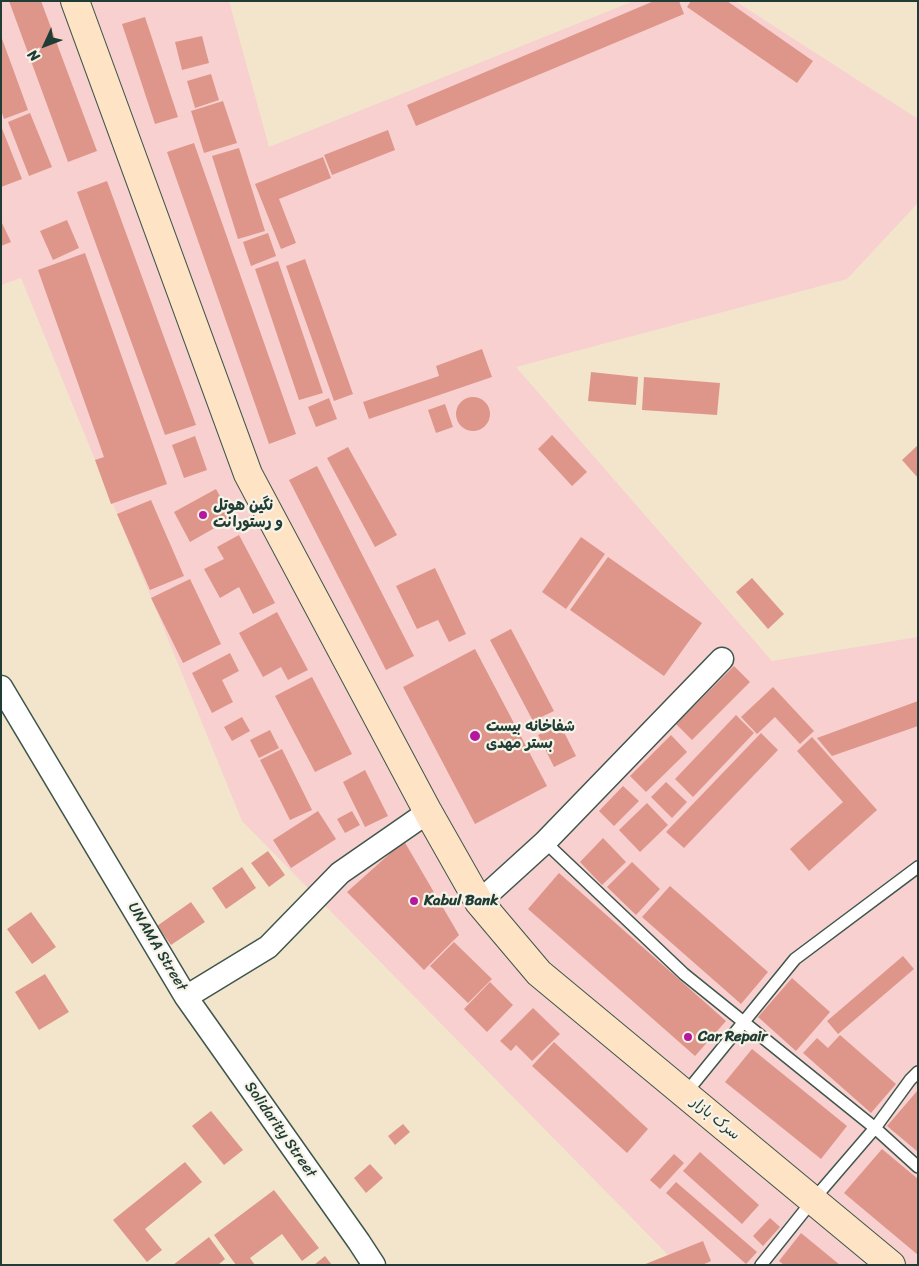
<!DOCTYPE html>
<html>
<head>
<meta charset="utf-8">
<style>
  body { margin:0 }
  #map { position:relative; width:919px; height:1266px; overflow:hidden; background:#f3e5cc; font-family:Sriracha,sans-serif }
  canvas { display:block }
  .frame { position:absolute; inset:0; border:2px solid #1f3d34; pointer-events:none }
  .north { position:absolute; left:20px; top:20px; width:50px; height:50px; -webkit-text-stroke:4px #f7f3e8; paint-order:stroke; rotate:227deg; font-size:14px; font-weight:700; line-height:20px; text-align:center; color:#1f3d34 }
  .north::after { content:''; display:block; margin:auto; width:18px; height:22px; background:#1f3d34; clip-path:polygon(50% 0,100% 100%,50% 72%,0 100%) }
</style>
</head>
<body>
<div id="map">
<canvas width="919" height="1266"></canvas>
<div class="frame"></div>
<div class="north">N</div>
</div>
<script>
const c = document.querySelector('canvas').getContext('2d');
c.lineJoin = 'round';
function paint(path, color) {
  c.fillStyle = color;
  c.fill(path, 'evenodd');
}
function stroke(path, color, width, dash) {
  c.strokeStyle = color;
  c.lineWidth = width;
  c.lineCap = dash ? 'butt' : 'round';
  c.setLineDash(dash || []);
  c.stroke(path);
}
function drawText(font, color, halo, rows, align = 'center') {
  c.font = font + ' Sriracha,"Playpen Sans Arabic",sans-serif';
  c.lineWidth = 4.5;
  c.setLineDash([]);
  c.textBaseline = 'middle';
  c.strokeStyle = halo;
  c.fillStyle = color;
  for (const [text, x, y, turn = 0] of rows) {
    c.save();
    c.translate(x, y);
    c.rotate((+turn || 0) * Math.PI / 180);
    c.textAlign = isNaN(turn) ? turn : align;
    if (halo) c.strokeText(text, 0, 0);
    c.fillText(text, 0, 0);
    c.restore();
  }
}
const built = new Path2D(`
  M1,1h228l40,146 365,-146h101l183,118v84l-71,76 -331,88 256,294 146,-24v628h-240l-436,-444 -221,-543 -20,7z`);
const building = new Path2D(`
  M9,1h32l56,150 -29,11z
  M654,1h25l5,13 -268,112 -9,-21z
  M691,1h36l86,60 -16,22 -110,-76z
  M145,17l33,100 -23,7 -33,-100z
  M1,36l27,74 -24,9 -3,-9z
  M202,36l7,27 -27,7 -7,-28z
  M211,74l8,26 -24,8 -8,-27z
  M223,101l14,42 -33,10 -13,-42z
  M30,113l22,54 -23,9 -21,-54z
  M1,126l21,53 -21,8z
  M388,130l7,20 -63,25 -8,-20z
  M194,143l102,291 -27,10 -102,-292z
  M239,148l26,83 -27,8 -26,-83z
  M323,157l8,21 -52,21 17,44 -15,6 -26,-65z
  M107,181l89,244 -31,10 -88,-243z
  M67,220l12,28 -26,12 -13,-29z
  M1,221l10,21 -10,4z
  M268,233l8,23 -25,10 -8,-24z
  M85,253l82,231 -56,20 -16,-44 9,-3 -66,-187z
  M305,259l48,135 -19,7 -48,-135z
  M278,261l45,132 -24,7 -44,-131z
  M482,349l10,28 -123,42 -6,-17 76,-26 -3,-10z
  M591,372l47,5 -2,28 -48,-4z
  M644,377l76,6 -3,32 -75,-5z
  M456 414a17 17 0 1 1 34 0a17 17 0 1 1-34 0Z
  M329,398l8,21 -21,8 -8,-20z
  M445,404l8,23 -17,6 -8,-23z
  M552,435l35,37 -15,14 -34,-37z
  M195,436l12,34 -23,8 -12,-33z
  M918,445v33l-16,-18z
  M348,447l49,88 -22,12 -48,-89z
  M317,466l97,190 -28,14 -97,-190z
  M216,489l16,29 -42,24 -16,-30z
  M151,500l33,76 -34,14 -33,-76z
  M239,535l36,68 -22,11 -14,-27 -19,11 -16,-29 20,-10 -7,-12z
  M581,537l24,17 -39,55 -24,-17z
  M608,557l94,66 -38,53 -94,-66z
  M435,568l31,66 -17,8 -11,-22 -21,9 -21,-43z
  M752,578l32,36 -16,15 -32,-37z
  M190,579l31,65 -38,19 -32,-65z
  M277,612l31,58 -20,10 -7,-13 -18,10 -24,-44z
  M511,629l43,82 -21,10 -43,-81z
  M475,649l72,137 -72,38 -72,-137z
  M230,653l9,18 -17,9 11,22 -21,11 -20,-40z
  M734,666l16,16 -58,58 -16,-16z
  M312,677l40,77 -37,18 -40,-76z
  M773,687l41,44 -14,13 -25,-27 -18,17 -16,-17z
  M918,701v25l-86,30 -15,-18z
  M736,715l18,18 -61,64 -18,-18z
  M242,717l8,14 -18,10 -8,-14z
  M560,724l16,32 -22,11 -16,-32z
  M270,730l9,18 -20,10 -9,-18z
  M761,733l17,17 -94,98 -18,-16z
  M671,735l16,17 -41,40 -16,-16z
  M812,737l65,73 -68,61 -19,-22 53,-47 -46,-51z
  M282,749l30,61 -22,10 -30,-60z
  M365,770l23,46 -23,11 -22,-45z
  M666,782l21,20 -15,16 -21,-21z
  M623,786l16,15 -25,25 -15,-15z
  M647,803l21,22 -28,27 -21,-22z
  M318,811l18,28 -45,29 -18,-28z
  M352,811l8,14 -15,8 -8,-14z
  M603,838l23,24 -24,23 -22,-23z
  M404,841l55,94 -35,35 -77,-78z
  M268,851l17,24 -16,12 -18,-24z
  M632,862l28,27 -24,26 -29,-28z
  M242,867l14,21 -30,21 -14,-21z
  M559,873l167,148 -31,35 -167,-147z
  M670,886l98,86 -27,32 -99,-87z
  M191,902l14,20 -34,23 -14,-19z
  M31,912l25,35 -24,17 -25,-35z
  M454,942l38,37 -24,24 -38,-37z
  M903,956l11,13 -76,65 -11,-13z
  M45,974l24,38 -30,18 -24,-38z
  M792,978l38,34 -34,39 -38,-34z
  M490,982l23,23 -26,27 -23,-23z
  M533,1008l27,26 -28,27 -16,-16 -5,6 -11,-10z
  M840,1035l56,49 -25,29 -68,-60 14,-15 11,10z
  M554,1042l94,87 -21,24 -95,-87z
  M752,1049l95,77 -26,33 -96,-77z
  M918,1090v62l-31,-26z
  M211,1111l32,39 -19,15 -32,-39z
  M403,1124l7,8 -15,13 -7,-9z
  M882,1149l36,30v76l-74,-62z
  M700,1152l59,53 -17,19 -59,-53z
  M674,1154l10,9 -24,26 -10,-9z
  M185,1162l17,20 -57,47 17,21 -15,12 -34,-42z
  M370,1164l13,14 -17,15 -12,-15z
  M676,1182l81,70 -11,12 -80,-71z
  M274,1190l45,58 -17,13 -20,-27 -32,24 5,7h-19l-22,-30z
  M770,1218l10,9 -17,19 -10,-10z
  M801,1233l39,32h-56l-5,-4z
  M209,1237l16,22 -7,6h-45z
  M703,1241l8,20 -9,4h-59z
  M325,1256l7,9h-18z`);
const service = new Path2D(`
  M545,842l139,132 191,154 43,39
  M685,1094l110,-135 123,-92
  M761,1265l52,-65 62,-72 35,-48 8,-8`);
const minor = new Path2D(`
  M1,687l185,310 82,-50 72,-74 88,-61
  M479,902l66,-60 177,-183
  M186,997l173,245 15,23`);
const secondary = new Path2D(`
  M75,1l173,473 180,338 51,90 60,71 352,292`);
const markers = [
  [203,515,5,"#b5179e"],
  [475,736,6,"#b5179e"],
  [414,901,5,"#b5179e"],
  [688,1037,5,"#b5179e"]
];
const poiNames = [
  ["نگین هوتل",213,506],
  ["و رستورانت",213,523],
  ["شفاخانه بیست",486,727],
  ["بستر مهدی",486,744],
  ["Kabul Bank",424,901],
  ["Car Repair",698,1037]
];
const streetNames = [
  ["UNAMA Street",157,947,59],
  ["سرک بازار",715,1119,39],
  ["Solidarity Street",280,1130,55]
];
paint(built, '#f7d0cf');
paint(building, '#df968a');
stroke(service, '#3f564b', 14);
stroke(minor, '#3f564b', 25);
stroke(secondary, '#3f564b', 30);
stroke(service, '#fff', 11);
stroke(minor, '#fff', 22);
stroke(secondary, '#fee4c5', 28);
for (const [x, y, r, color] of markers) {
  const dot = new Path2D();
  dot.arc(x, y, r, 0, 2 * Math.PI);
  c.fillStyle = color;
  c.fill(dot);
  stroke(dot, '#f7f3e8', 2);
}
drawText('bold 15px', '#1f3d34', '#f7f3e8', poiNames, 'left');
drawText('15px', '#1f3d34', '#f7f3e8', streetNames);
</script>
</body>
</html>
